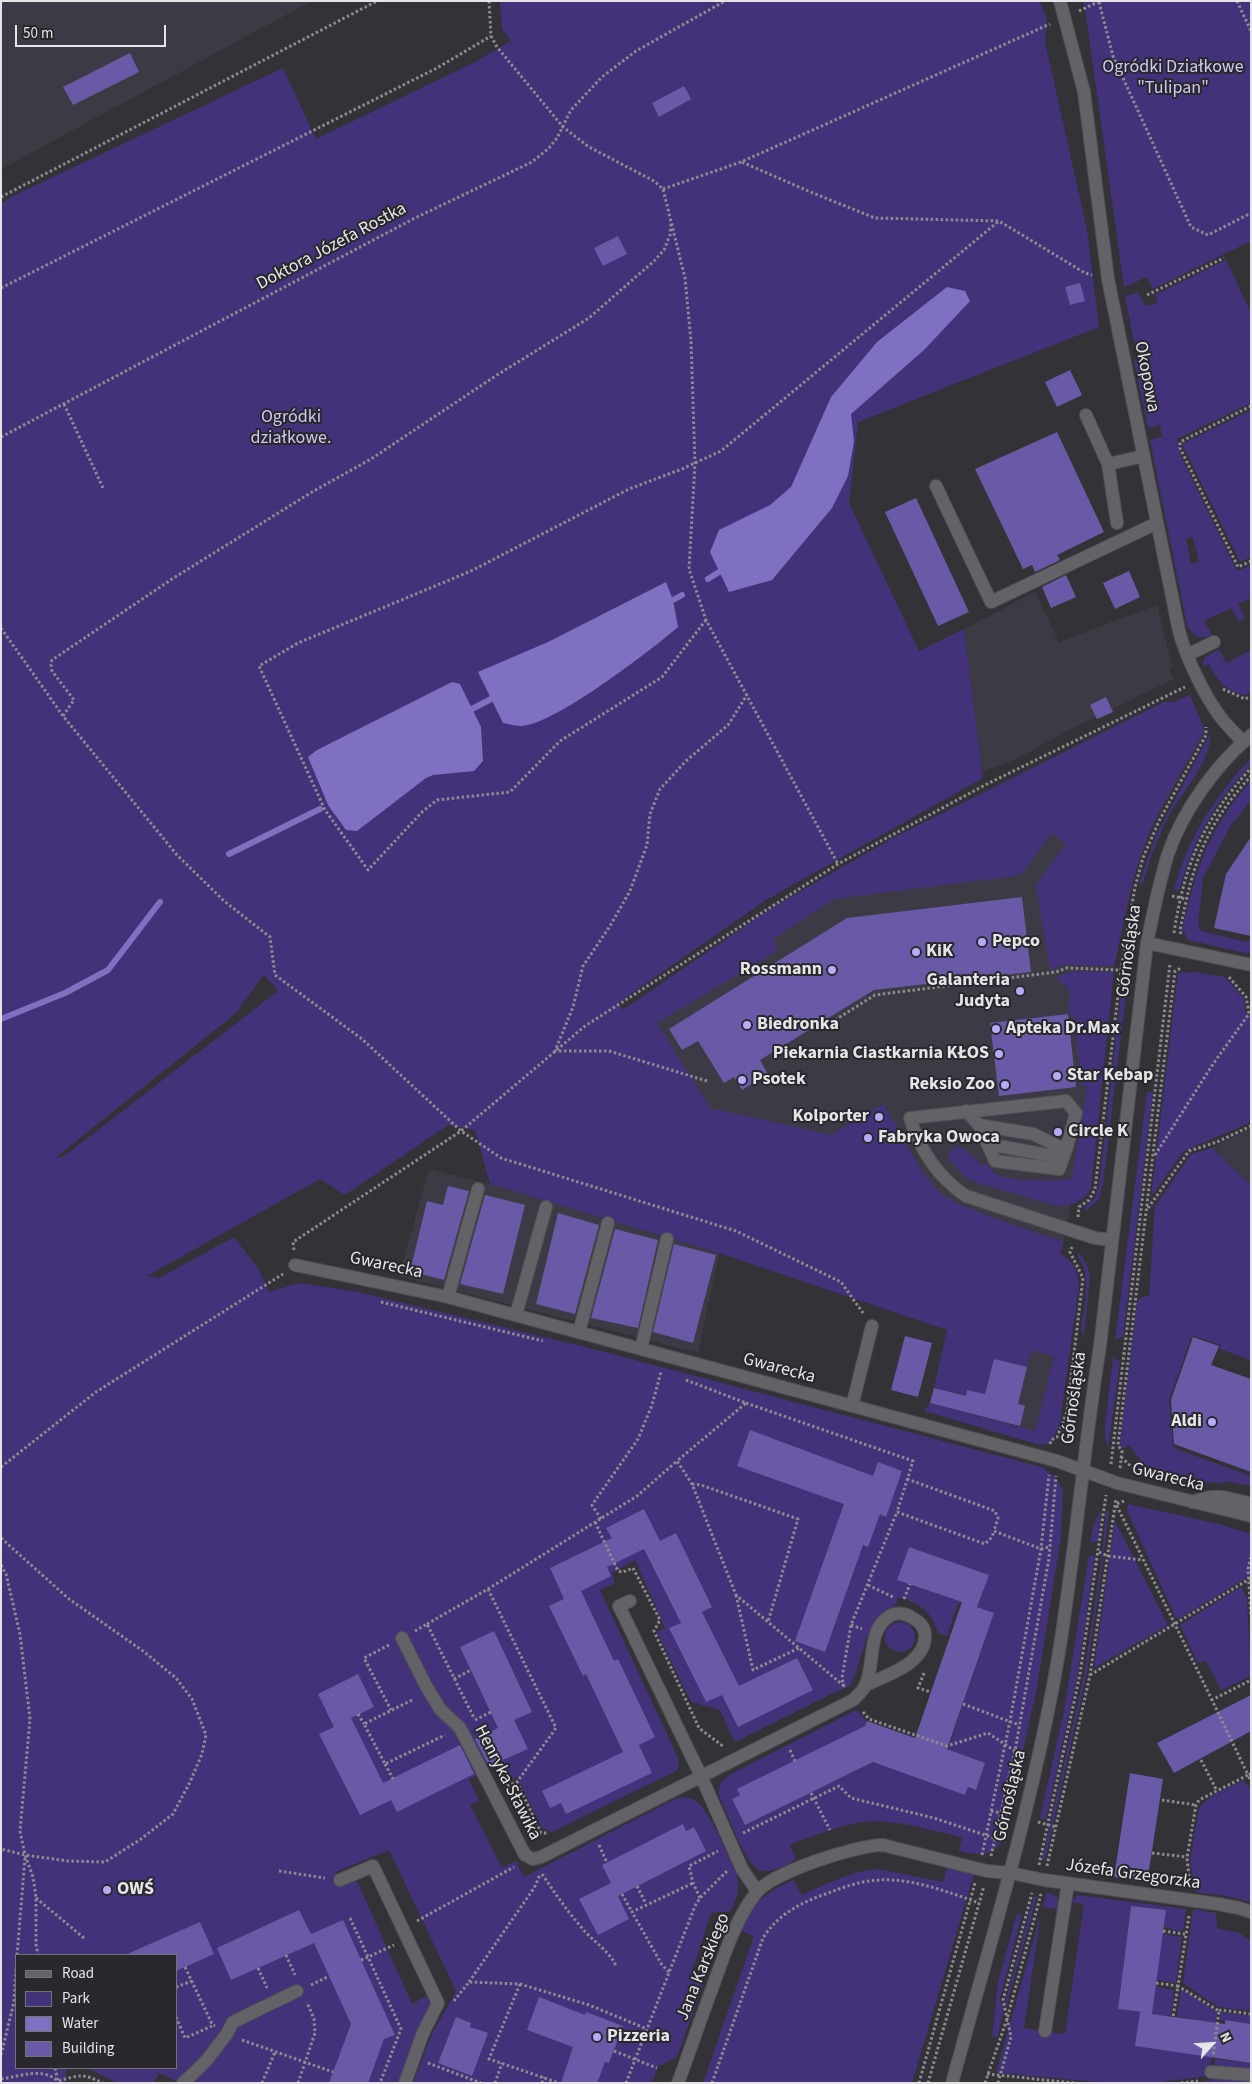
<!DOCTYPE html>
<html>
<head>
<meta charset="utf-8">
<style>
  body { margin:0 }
  #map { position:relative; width:1252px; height:2084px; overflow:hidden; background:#333237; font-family:"Source Sans 3",sans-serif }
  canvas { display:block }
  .frame { position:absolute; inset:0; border:2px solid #e5e5e8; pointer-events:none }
  .legend { position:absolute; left:15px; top:1954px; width:162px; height:115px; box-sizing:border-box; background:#29282d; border:1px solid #747478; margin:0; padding:6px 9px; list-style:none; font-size:15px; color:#e5e5e8 }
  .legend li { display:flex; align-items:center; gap:10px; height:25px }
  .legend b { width:25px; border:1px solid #747478 }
  .north { position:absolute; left:1187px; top:2019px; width:50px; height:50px; -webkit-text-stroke:4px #29282d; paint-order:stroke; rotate:64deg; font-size:14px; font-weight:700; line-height:20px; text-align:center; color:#e5e5e8 }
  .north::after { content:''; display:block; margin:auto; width:18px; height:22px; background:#e5e5e8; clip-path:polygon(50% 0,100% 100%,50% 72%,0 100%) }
  .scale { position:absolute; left:15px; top:25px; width:151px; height:22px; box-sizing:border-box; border:2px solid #e5e5e8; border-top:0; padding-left:6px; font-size:15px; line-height:18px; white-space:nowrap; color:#e5e5e8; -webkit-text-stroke:4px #29282d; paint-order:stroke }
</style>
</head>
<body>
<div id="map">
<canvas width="1252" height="2084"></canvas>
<div class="frame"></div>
<ul class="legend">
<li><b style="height:6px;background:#636267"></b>Road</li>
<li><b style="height:14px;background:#433279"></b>Park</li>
<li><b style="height:14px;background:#8070c1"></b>Water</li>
<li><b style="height:14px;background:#6959a7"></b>Building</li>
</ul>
<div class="north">N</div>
<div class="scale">50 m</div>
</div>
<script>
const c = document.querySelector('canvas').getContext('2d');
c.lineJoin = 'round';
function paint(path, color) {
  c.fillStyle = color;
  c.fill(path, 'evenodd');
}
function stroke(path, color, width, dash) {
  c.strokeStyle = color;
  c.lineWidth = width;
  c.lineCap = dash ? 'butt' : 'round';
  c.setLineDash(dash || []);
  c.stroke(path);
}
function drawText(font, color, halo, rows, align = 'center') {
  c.font = font + ' "Source Sans 3",sans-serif';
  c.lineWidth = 4;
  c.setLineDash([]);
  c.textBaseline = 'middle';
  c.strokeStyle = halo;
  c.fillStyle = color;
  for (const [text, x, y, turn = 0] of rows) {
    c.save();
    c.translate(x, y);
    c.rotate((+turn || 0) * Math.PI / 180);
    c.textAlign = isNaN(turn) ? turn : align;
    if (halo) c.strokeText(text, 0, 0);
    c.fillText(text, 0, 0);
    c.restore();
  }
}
const built = new Path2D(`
  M1,1h311l-311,168z
  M1035,592l24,50 98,-37 11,46 5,16 -4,2 5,10 -99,48 -59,32 -34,13 -18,-143z
  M1190,695l15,36 -54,98 -17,48 -20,89 -23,222 -4,8 -17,10 -6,36 -4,11 -367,-128 -70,-115 150,-103 120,-69 243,-122 28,-14h10z
  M1251,1128v57l-39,-37z
  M429,1169l61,15 229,69 -21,100 -299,-77z
  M955,1316l99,41 -19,74 -105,-28 18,-73z`);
const green = new Path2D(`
  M500,1h540l7,20 -2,21 42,188 12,97 -241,95 -9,81 70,148 45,-22 19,149 -217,122 -148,103 5,7 150,-103 120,-69 243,-122 28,-14h10l16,-7 15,36c-23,39 -48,79 -64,123 -12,36 -18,75 -27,112l-51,-1 -13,5 -14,-85 30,-41 -14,-11 -29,39 -7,4 -182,23 -61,40 4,12 -120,72 54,86 13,2 107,24 52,-31c17,27 31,59 52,84 19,21 100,43 129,54l-4,11c13,8 18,17 19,33l-19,137 -9,20 -11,2 -116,-34 6,-8 105,28 19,-74 -22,-7 -5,17 -33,-8 -9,35 -17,-4 -2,5 -32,-7 13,-58 -228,-77 -229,-69 -15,-54 -27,-5 -103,70 -25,-16 -173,97 12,2 75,-41 25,33 10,22 30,-9 59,9 231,56 452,119 13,9 9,13 -2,48 -24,150 -33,150c-11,21 -24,19 -45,14l3,-14c-30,-6 -69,-19 -99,-15 -25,4 -49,13 -73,23l6,14c-11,6 -24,15 -37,11 -12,-4 -34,-61 -40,-75 -1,-10 3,-14 10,-20l127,-65 11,11 -3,8 -132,70 13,26 128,-63 103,28 9,-27 -37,-14 46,-136 -17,-6 11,-32 -79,-28 -12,33 65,22 -5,3 -10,31 -9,-3c-6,-22 -19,-30 -40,-36l-3,9c-32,11 -31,54 -45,80l-19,8 -94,47 -4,-2 -13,-29 -29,-8 -34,-70 8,-4 -30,-68 -23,13 3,10 -15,7 79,170 -1,10 -126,62 -10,-4 -25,-51 -11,5 -9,-18 -28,15 10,22 -9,4 32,63 14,-7 8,16 153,-79c5,0 10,-1 15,1 17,7 35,56 44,73 5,15 1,25 -5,39l-20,2 -19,59 11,13 -26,72 -19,9 -6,17h-239l19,-49 24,-43 -67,-141 -53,22 6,15 13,-6 3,2 54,121 14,-8 4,7v5l-31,75h-219l-21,-10 -6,10h-35l-31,-15h89v-113h-160v113h50v15h-65v-1879l12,-8 270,-128 33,71 157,-76 38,-22 -9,-12zM264,974l14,17 -215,166 -8,1 181,-145z
  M1084,1h167v240l-98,48 -6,-12 -23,10z
  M1226,260l25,53v90l-74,36 4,17 56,115 14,-6v33l-13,6 7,14 -6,4 -8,-14 -27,13 8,14c-12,6 -19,0 -25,-10l-37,-185 12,-3 -2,-12 -12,3 -14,-67 10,-4 -2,-9 -7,-1 -10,-50 13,-5 7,14 13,-3 -3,-8zM1193,537l6,25 -8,2 -5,-25z
  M1251,410v147l-11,5 -58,-118z
  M1219,649l7,14 25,-13v41l-6,4c-19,-4 -28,-14 -36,-31l-6,3 1,-9z
  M1211,732c-2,35 -25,53 -41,82 -12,22 -20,45 -27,69h-4l18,-50z
  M1251,758v7c-39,40 -56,73 -72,126l-5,-1c13,-51 41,-94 77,-132z
  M1251,781v19l-20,25 -28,53 -5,46 3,7 46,11 4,-3v14h-6l-57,-13 -6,-11c14,-59 26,-101 69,-148z
  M1073,971l41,1 -23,216c-7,14 -19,18 -33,18l-84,-24 -10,-6 -16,-18c5,-26 26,-1 33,7l5,-2c2,2 4,6 7,9 14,11 61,9 79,7l15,-92 -5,-2 -9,-71h-5l2,-24 -15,-13z
  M1195,972l30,5 19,22 2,15 5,-1v107l-2,3 -65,28 -33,46 27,-224z
  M1121,994h5l-23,190 -4,15 -13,12 -2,-4 10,-8 5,-13z
  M1147,1092h6l-30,245 -8,3z
  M1212,1148l39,37v175l-31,-11 1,-4 -29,-10 -23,65 4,48 78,28v10l-25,-5 -2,2c-26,-1 -68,2 -88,-19l5,-4 -12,-15 -6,4 -3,-6 17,-141 5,-5 7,-1 6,-90 36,-52z
  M1080,1253l8,15 2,9 -6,58 -3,-4c3,-26 12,-53 -4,-76z
  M1082,1352l-9,65 -3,10 -12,13 13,-27 7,-59z
  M1113,1357l7,5 -12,87 -3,-12v-10z
  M1128,1504l91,20 32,10v41l-72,44 -3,-1 -49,-107z
  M1101,1511l-3,31h-8l4,-18z
  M1106,1511h3l-10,80 -13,87 -41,182h-3l42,-185 18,-118z
  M1115,1521l53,104 -74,43v-1z
  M1089,1555l6,1 -17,117 -32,147 -6,-2 24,-107z
  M1239,1588h3l5,10 4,78 -30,14 -15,-29 -8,2 -18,-38z
  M885 1637a15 15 0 1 1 30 0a15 15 0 1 1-30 0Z
  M1244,1780l7,10v112l-25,-6 -31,-4 -5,-32 9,-51c9,-15 30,-21 45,-29z
  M947,1867l27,7 -62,209h-209l51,-147 -14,-6c4,-6 6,-13 10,-19 9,-13 29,-25 43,-31l9,15c24,-11 50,-24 76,-26l65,13z
  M1047,1892l9,4 2,4 -1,9 -15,-2 -18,121 41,6 19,-130 -13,-2 6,-7 109,14 -3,22 -11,-1 -2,-2 -6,-1 1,-17 -34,-4 -13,102 22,4 -4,34 62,-26 -21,-3 4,-28 36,23 -8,64 -56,7h-43l-114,-10z
  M1034,1896l3,1 -32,114h-2v4l-6,23 -5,-1 6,-55 19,-69 5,2 -22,84 3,11z
  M1193,1909l23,4 1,15 22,5 12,8v70l-33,-4 -35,-24z
  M1162,1934l20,3 -6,46 -20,-3z
  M1155,1986l19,5 -3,25 -19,-2z
  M1221,2012l30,4v8l-31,-4z
  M1215,2059l36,4v7l-36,-3z
  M1214,2076l37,4v3h-55l17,-3z`);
const water = new Path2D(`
  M947,287l18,4 5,10 -46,49 -73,64 3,28 -6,34 -16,32 -60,72 -43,12 -19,-40 9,-22 51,-25 21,-18 40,-90 46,-55z
  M666,582l7,18 5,27c-28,24 -123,97 -156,99 -6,0 -13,-2 -19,-3l-25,-51 70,-30z
  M452,682l8,2 21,43 2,34 -9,10 -41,4 -7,3 -69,53 -11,-1 -18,-25 -20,-48 9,-7z`);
const stream = new Path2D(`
  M708,579l11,-7
  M673,600l9,-5
  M472,709l19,-10
  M229,854l91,-45
  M1,1019l64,-26 43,-23 52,-68`);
const building = new Path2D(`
  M130,53l9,19 -66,33 -10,-18z
  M684,86l7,13 -32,18 -7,-14z
  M618,236l9,18 -24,12 -9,-18z
  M1080,283l5,18 -15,4 -5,-18z
  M1070,370l12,25 -25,12 -12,-25z
  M1057,432l47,100 -47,23 3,5 -25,12 -3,-7 -9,4 -48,-100z
  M916,498l53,114 -31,14 -53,-114z
  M1129,571l11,26 -25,12 -12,-26z
  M1066,575l10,22 -25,11 -9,-21z
  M1106,697l7,15 -16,7 -7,-14z
  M1251,837v99l-37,-8 12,-54z
  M1022,897l9,75 -157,18 -114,70 8,14 -26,16 -8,-13 -10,6 -26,-42 -16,9 -13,-21 178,-111z
  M1068,1014l8,73 -77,9 -9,-73z
  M448,1186l21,5 -25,89 -34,-9 17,-70 16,4z
  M485,1195l40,10 -22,89 -43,-10z
  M558,1213l41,12 -24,89 -39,-10z
  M615,1229l43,11 -20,88 -47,-10z
  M674,1244l42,11 -23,88 -40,-11z
  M905,1336l27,7 -14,54 -27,-7z
  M1193,1337l26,9 -8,19 40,14v93l-77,-28 -3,-44z
  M994,1359l33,8 -9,37 7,2 -5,20 -90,-23 4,-15 32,8 1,-6 18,4z
  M750,1430l123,46 5,-14 24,9 -16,46 -6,-3 -12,33 -5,-2 -38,107 -30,-11 49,-137 -107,-38z
  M644,1509l16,32 16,-8 36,74 -10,5 37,74 58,-28 16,32 -75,37 -16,-32 -16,7 -37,-74 12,-5 -37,-74 -37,18 4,9 -30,15 33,70 4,-2 37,78 -16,8 13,28 -86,41 -5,-11 -11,5 -8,-17 81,-39 -37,-78 -3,2 -34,-70 15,-7 -14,-31 62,-30 -6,-10z
  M909,1547l80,28 -12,32 17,6 -47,136 38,14 -9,27 -8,-3 -3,8 -92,-33 -128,63 -13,-26 8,-4 -3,-6 128,-63 2,-5 48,17 47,-136 -65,-22z
  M494,1631l38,81 -18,8 14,29 -39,17 -14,-27 23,-11 -38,-81z
  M358,1674l16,33 -23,11 32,65 77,-38 14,29 -77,38 -6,-12 -31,15 -41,-81 15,-7 -16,-33z
  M1251,1695v36l-77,42 -17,-30z
  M1130,1773l33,6 -16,104 -33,-6z
  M683,1824l3,7 8,-4 12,24 -88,45 11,23 -31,16 -19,-36 32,-16 -9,-18z
  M1131,1906l35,4 -14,104 73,10v-4l26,4v39l-116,-17 5,-34 10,1 -32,-4z
  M299,1910l12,24 32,-14 52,115 -11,4 -16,44h-39l22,-59 -37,-81 -83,37 -14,-32z
  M200,1922l14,32 -38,17v-16h-51z
  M539,1997l46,18 1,-3 37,14 -14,37 -4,-1 -8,21h-36l12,-36 -46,-17z
  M456,2017l15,6 -1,4 18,6 -16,43 -34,-13z`);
const path = new Path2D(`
  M489,1l2,35 6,11 66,80 26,20 65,34 9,8 22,89 6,63 4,122 -6,106 17,51 132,244
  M1237,1l14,30
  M1099,2l14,54 78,171 17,8 43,-22
  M1079,11l21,-10
  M742,162l66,29 67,27 124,3 86,52 7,2
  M663,189l78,-27 309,-138
  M1,197l376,-196
  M1,288l436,-220 54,-32
  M1147,295l77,-37
  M64,404l40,86
  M1251,406l-71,36v6l58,119 13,-6
  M1,437l414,-219 117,-56 17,-14 8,-10 14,-28 31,-33 34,-26 89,-50
  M706,620l-44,57 -102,64 -50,51 -73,8 -15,12 -54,58 -43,-60 -66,-144 39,-23 173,-72 158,-82 53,-20 39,-18 278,-230
  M1,628l62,88 114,139 47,46 46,36 5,38 87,64 99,92 40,27 235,73 105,51 22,31
  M1223,689l22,10 6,-3
  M63,716l11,-16 -22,-29 -1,-6 1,-5 120,-81 140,-87 59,-33 126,-84 92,-57 65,-57 10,-11 6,-15 1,-11
  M1172,896l14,3
  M1174,933c11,-71 29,-112 77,-165
  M1181,934l-1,-4c13,-66 24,-103 71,-154
  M1229,977l17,20 2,10h3
  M835,1020l40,-25 181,-23 11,-4 54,2
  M707,1081l-98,-30h-54l18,-44 10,-41 27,-40 20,-35 17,-46 3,-31 10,-25 26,-28 42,-36 19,-30
  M1155,1155l58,-91 36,-50 -1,-7
  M1148,1208l41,-57 28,-9 34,-16
  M1078,1217l1,-10 10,-7 6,-11 26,-219 14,-83 8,-29 16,-37 47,-86v-8
  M294,1250l-1,-8 168,-111 124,-105 253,-162 149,-80 198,-97
  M381,1302l162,39
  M686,1380l60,23 -69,58 15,23 44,111 108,91
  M746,1403l167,58 -16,51
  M1050,1444l1,-4 6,-3 10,-25 16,-134 -13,-26 2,-5
  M1121,1457l14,13
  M1111,1464l59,-500
  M1,1467l95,-75 187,-118
  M1120,1468l2,-17 -4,-6 57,-474 4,-2 1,-2
  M907,1479l88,32 3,7 -4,13
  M692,1484l9,1 97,34 -30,103
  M1124,1501l-8,3 96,196
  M601,1519l-9,-14 46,-66 14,-34 9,-33
  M595,1522l23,49 5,1 10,-4 27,52 -6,11 45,97 25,19
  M1,1538l68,61 74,52 33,27 16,21 14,36 -4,19 -12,28 -17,32 -32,25 -36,23 -37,-1 -43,-6 -24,-6
  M1099,1552l9,4 34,4
  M1251,1557l-3,12 3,48
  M1,1565l5,9 14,60 10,85 -10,112 5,24 8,22 3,20v47l2,11
  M868,1585l25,12
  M488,1589l68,139 -39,54
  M736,1595l17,75 46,-22
  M904,1599l6,-15
  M427,1624l61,-35 149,-93 40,-35
  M851,1625l11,4
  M415,1631l12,-7 47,94
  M389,1645l-25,13 27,52
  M924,1673l-6,15 13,4
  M1090,1675l161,-97
  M454,1679l17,-9
  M844,1687l-2,-9 9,-53 46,-113 88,32 7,-7 2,-6 47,18 8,-2
  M412,1700l-48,24 21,40 60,-29
  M963,1704l56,21
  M863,1712l6,7 78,27 41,-13 27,18
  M358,1714l6,10
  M475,1720l16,-8
  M790,1750l5,11
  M1201,1760l16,31
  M385,1764l8,15
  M1251,1774l-3,1 3,6
  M507,1786l10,-4 24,51h6
  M811,1793l19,37
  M1162,1800l34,5
  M991,1811l19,4
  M1038,1822l18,5
  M743,1833l96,-47 12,12 83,20 60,20
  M599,1845l8,18
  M1152,1853l35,4
  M982,1855l28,-134 31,-172 8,-74
  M991,1856l24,-105 34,-193 7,-82
  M1039,1865l41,-191 26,-179
  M1047,1866l43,-191 26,-176
  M279,1871l46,7
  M542,1874c13,19 25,37 40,54 11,14 27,22 34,38
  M637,1886l9,18
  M1190,1886l-3,-28 9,-53 3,-5 49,-25 -36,-75 39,-20
  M622,1894l10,18
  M36,1898l48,40
  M700,1898l-7,-15 -4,-17 29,-15
  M1189,1916l-11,70 41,25 -6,45
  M350,1918l18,39 26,-12
  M417,1921l97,-54
  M1163,1931l22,3
  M17,1955l8,-97
  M286,1955l9,20
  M361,1960l7,-3 33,72 -21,54
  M185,1967l27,57 3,2
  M258,1968l9,20
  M669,1972l-7,-7 -30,-53 61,-29
  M469,1982l65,-94 6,-13
  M1156,1983l22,3 -5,31
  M520,1984l-31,75 70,24
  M311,1985l18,-9
  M176,1987l16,-6
  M454,2001l15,-19 51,2 69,21 58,24
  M1219,2011l2,-1 30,4
  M176,2017l9,21 27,-12
  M242,2040l91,32
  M614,2051l43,17
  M1,2055l13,-53 2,-34
  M428,2063l53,20
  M55,2068l3,14
  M987,2074l87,9
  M1,2079c21,-3 40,-12 57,2 22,-6 24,-8 45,2
  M262,2083l13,-31
  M298,2083l17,-50 -1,-14 -7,-17
  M495,2083l7,-20
  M542,2083l2,-6
  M626,2083l69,-177 5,-8 27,-27
  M712,2083l51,-145c13,-21 33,-33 57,-42 19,-7 38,-15 59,-16 33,-2 69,12 100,23
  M919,2083l56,-200
  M928,2083l56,-197
  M985,2083l22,-64 34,-125
  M998,2083l13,-46 -8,-37 29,-107
  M1181,2083l17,-2`);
const minor = new Path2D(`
  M1060,1l24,91 24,187 71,352c7,26 24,62 40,84 7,10 16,18 24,27
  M1086,415l22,49 9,59
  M1108,464l36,-8
  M936,486l55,116 166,-79
  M1187,655l27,-13
  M1147,943l104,22
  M966,1111l13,14 16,36 64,8 7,-19 10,-37 -10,-12 -156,17c10,32 29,60 56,78l129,42 17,2
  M979,1125l54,9 33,16
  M988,1144l75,14
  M295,1265l153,32 609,164 60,22 134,33
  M448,1297l30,-108
  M516,1315l30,-108
  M579,1332l29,-109
  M641,1349l26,-110
  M852,1406l20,-80
  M1192,1502c24,-9 35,-5 59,2
  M630,1601l-11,5 82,170 41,93 15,22
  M402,1638l23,46 15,25 20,19 65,127 8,4 8,-2 312,-157c4,-4 10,-9 12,-14 11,-22 1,-56 25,-70 6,-4 15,-3 21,1 7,4 13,8 14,17 2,29 -38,41 -59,51
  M340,1880l33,-14 65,137 -15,30 -18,50
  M1045,2031l23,-148
  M1211,2072l40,3
  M183,2083l23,-22 20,-26 7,-13 64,-31
  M678,2083c12,-33 23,-65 35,-97 12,-33 22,-66 43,-93 16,-21 101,-48 127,-48l104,26 24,2 33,7 174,24 21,4 12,4
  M952,2083c38,-139 80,-277 105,-419 18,-105 26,-212 43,-318l47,-403c6,-30 12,-60 21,-89 15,-44 48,-89 83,-119`);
const markers = [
  [982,942,5,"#b7abf8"],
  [916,952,5,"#b7abf8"],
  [832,970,5,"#b7abf8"],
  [1020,991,5,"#b7abf8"],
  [747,1025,5,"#b7abf8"],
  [996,1029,5,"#b7abf8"],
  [999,1054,5,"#b7abf8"],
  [1057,1076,5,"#b7abf8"],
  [742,1080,5,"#b7abf8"],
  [1005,1085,5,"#b7abf8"],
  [879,1117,5,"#b7abf8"],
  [1058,1132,5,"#b7abf8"],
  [868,1138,5,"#b7abf8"],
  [1212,1422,5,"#b7abf8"],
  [107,1890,5,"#b7abf8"],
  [597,2037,5,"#b7abf8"]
];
const parkNames = [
  ["Ogródki Działkowe",1173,68],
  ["\"Tulipan\"",1173,89],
  ["Ogródki",291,418],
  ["działkowe.",291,439]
];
const streetNames = [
  ["Doktora Józefa Rostka",332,247,-28],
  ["Okopowa",1146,377,79],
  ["Górnośląska",1130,951,-82],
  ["Gwarecka",386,1266,12],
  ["Gwarecka",779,1369,15],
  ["Górnośląska",1075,1398,-82],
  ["Gwarecka",1168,1478,14],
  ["Henryka Sławika",507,1783,63],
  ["Górnośląska",1011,1796,-77],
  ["Józefa Grzegorzka",1133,1875,8],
  ["Jana Karskiego",704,1967,-68]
];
const poiNames = [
  ["Pepco",992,942],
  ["KiK",926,952],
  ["Rossmann",822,970,"right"],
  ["Galanteria",1010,981,"right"],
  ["Judyta",1010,1002,"right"],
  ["Biedronka",757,1025],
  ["Apteka Dr.Max",1006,1029],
  ["Piekarnia Ciastkarnia KŁOS",989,1054,"right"],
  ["Star Kebap",1067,1076],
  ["Psotek",752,1080],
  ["Reksio Zoo",995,1085,"right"],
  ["Kolporter",869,1117,"right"],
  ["Circle K",1068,1132],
  ["Fabryka Owoca",878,1138],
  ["Aldi",1202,1422,"right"],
  ["OWŚ",117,1890],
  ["Pizzeria",607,2037]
];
paint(built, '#3c3b45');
paint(green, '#433279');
paint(water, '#8070c1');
stroke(stream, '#8070c1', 6);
paint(building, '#6959a7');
stroke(minor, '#504f53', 14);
stroke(path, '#8c8c90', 3, [2.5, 2.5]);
stroke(minor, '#636267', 12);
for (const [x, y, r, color] of markers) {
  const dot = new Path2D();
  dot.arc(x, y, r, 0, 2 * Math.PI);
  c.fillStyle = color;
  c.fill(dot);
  stroke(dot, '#29282d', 2);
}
drawText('18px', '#cec8f3', '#29282d', parkNames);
drawText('18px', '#e5e5e8', '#29282d', streetNames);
drawText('bold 18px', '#e5e5e8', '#29282d', poiNames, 'left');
</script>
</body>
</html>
